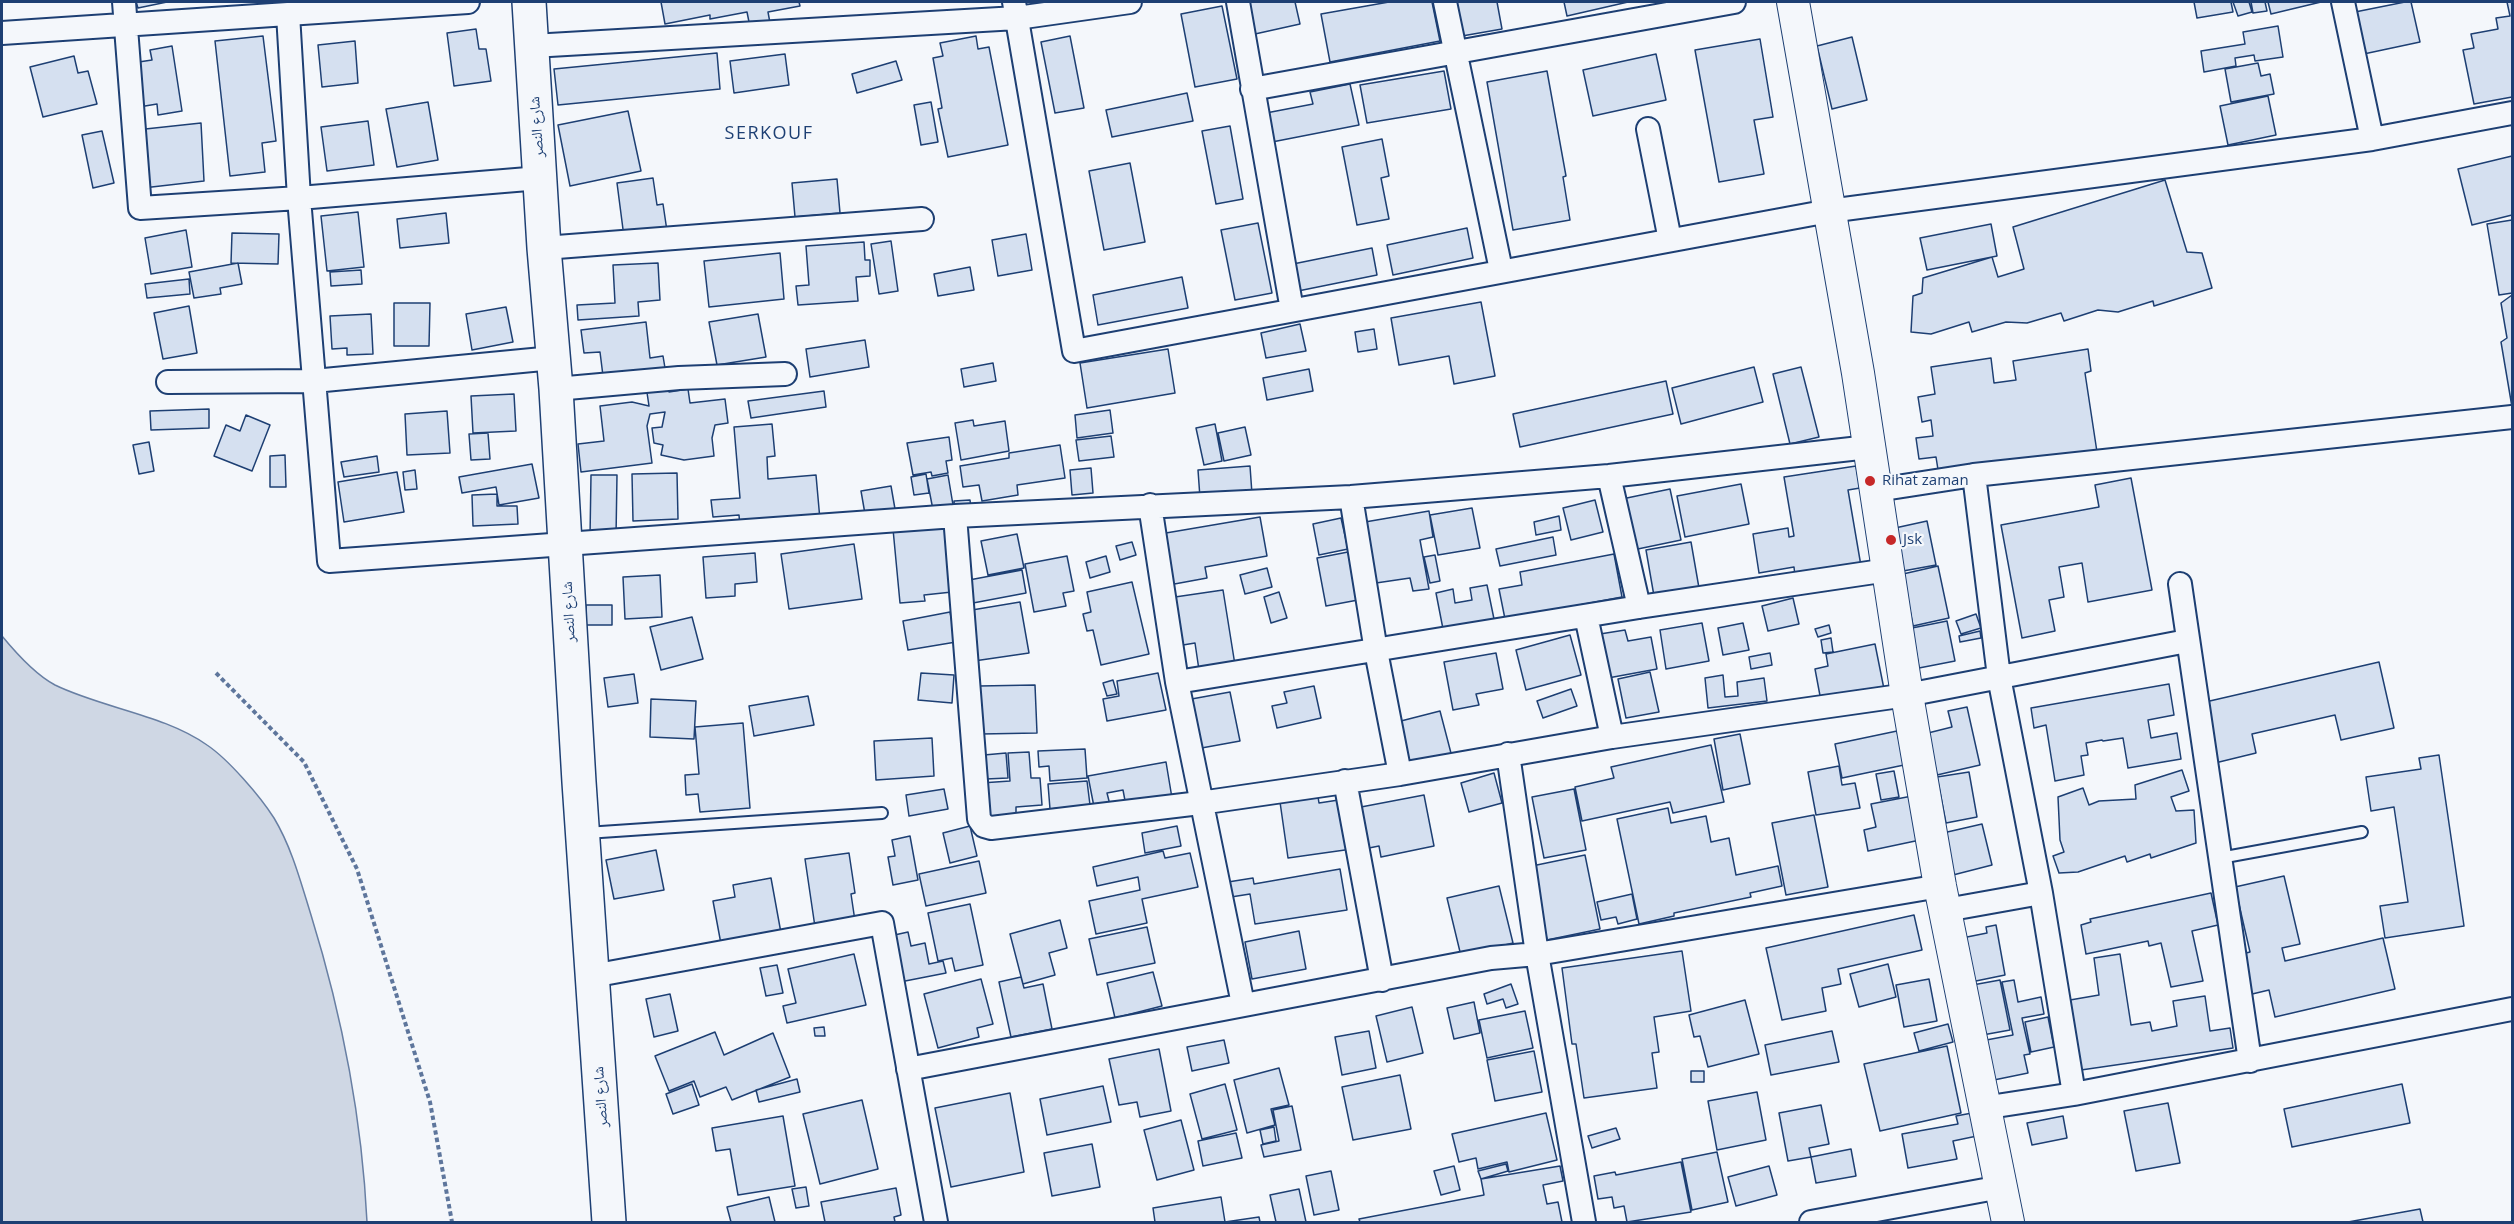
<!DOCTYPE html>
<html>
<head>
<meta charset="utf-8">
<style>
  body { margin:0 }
  #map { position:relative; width:2514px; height:1224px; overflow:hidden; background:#f4f7fb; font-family:"Open Sans",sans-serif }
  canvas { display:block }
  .frame { position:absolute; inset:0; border:3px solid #1d3f73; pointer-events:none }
</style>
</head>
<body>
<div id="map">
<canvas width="2514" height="1224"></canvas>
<div class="frame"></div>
</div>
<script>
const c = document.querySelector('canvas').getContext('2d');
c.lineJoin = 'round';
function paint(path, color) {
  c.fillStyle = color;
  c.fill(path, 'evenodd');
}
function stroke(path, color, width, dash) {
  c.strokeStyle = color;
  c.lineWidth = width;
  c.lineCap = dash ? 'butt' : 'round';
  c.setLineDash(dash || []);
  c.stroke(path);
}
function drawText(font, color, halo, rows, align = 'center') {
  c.font = font + ' "Open Sans","Noto Naskh Arabic",sans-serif';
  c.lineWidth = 4.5;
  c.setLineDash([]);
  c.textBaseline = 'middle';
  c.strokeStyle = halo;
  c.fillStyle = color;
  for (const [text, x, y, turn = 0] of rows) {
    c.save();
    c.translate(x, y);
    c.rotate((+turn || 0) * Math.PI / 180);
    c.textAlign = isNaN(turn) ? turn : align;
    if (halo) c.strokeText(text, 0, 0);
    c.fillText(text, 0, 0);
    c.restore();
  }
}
const water = new Path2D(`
  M2,636c14,17 34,39 53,49 47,23 110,30 152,60 21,14 53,51 67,73 18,30 27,65 37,97 31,100 51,204 56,307h-365z`);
const building = new Path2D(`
  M136,2h31l-29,6z
  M661,2h138l1,4 -32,6 2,11 -20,4 -3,-15 -37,7v-4l-45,9z
  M1247,2h48l5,22 -45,10z
  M1389,2h43l8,39 -110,21 -9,-48z
  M1455,2h42l5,27 -40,7z
  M1564,2h64l-61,14z
  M2194,2h37l2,10 -36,6z
  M2233,2h16l3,10 -14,4z
  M2251,2h14l2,9 -14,2z
  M2268,2h53l-50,12z
  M2405,2h6l9,40 -61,13 -9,-42z
  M2507,2h5v95l-38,7 -11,-54 11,-2 -3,-14 27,-5 -2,-11 14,-2z
  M1222,6l15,73 -42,8 -14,-73z
  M2278,26l5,31 -28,4 -1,-6 -19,3 1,8 -32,6 -3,-21 44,-7 -2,-12z
  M476,29l3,20h7l5,32 -37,5 -7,-53z
  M263,36l13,105 -14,2 3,29 -35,4 -15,-135z
  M976,36l2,13 11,-2 19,98 -60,12 -10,-48 4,-1 -9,-50 10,-2 -3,-13z
  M1070,36l14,72 -29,5 -14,-71z
  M1852,37l15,63 -35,9 -15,-63z
  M1760,39l13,78 -19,3 10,54 -45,8 -24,-132z
  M355,41l3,42 -36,4 -4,-42z
  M172,46l10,65 -24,4 -1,-11 -18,3 -7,-44 20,-3 -2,-10z
  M717,53l3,36 -162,16 -4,-36z
  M785,54l4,31 -55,8 -4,-32z
  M1656,54l10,46 -73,16 -10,-46z
  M74,56l4,17 10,-2 9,33 -54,13 -13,-50z
  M896,61l6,19 -45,13 -5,-19z
  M2258,63l3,13 9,-2 4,20 -43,8 -6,-33z
  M1444,71l7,38 -84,14 -7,-38z
  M1547,71l19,105 -3,1 7,43 -57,10 -26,-148z
  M1350,84l9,41 -87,17 -6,-29 47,-9 -3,-12z
  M1187,93l6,28 -81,16 -6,-27z
  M2268,96l8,39 -48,10 -8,-39z
  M428,102l10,58 -41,7 -11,-58z
  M931,102l7,40 -17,3 -7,-40z
  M628,111l13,60 -71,15 -12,-61z
  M368,121l6,44 -47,6 -6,-44z
  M201,123l3,58 -61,7 -7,-58z
  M1230,126l13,73 -27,5 -14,-73z
  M102,131l12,52 -21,5 -11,-53z
  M1382,139l7,37 -8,2 8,41 -32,6 -15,-78z
  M2512,156v59l-40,10 -14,-56z
  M1130,163l15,79 -41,8 -15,-79z
  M653,178l4,27 6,-1 4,27 -43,6 -7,-54z
  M837,179l3,34 -45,4 -3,-34z
  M2165,180l22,72 15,1 10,35 -58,18 -1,-5 -35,11 -20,-2 -34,11 -3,-8 -34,10 -21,-1 -34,10 -3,-10 -38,12 -20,-2 2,-36 9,-3 1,-15 69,-21 6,20 26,-8 -11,-42z
  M358,212l6,55 -37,4 -6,-55z
  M446,213l3,30 -49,5 -3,-29z
  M2512,220v73l-13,2 -12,-71z
  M1258,223l14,70 -37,7 -14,-70z
  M1991,224l6,32 -70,14 -7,-32z
  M1467,228l6,30 -80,17 -6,-30z
  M186,230l6,37 -41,7 -6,-36z
  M232,233l47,1 -1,30 -47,-1z
  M1026,234l6,36 -34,6 -6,-36z
  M891,241l7,50 -19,3 -8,-50z
  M864,242l1,18h5v16l-14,1 2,24 -60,4 -2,-19 13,-1 -3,-39z
  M1372,248l5,27 -79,16 -5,-27z
  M780,253l4,46 -75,8 -5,-46z
  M238,263l4,21 -22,4 1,6 -27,4 -5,-26z
  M658,263l2,37 -22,2 1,14 -61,4 -1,-15 38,-2 -2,-38z
  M970,267l4,23 -36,6 -4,-22z
  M361,270l1,14 -31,2 -1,-14z
  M1182,277l6,31 -90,17 -5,-30z
  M189,279l1,15 -43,4 -2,-14z
  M2512,295v112l-11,-65 6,-4 -6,-35z
  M1481,302l14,74 -41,8 -5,-28 -50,9 -8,-47z
  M394,303h36l-1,43h-35z
  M189,306l8,47 -34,6 -9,-46z
  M506,307l7,35 -41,8 -6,-36z
  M371,314l2,40 -26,1v-7l-15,1 -2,-33z
  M758,314l8,43 -49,8 -8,-43z
  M646,322l4,36 13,-2 2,12 -62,8 -3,-24 -16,1 -3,-23z
  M1300,324l6,27 -40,7 -5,-25z
  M1374,329l3,20 -19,3 -3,-20z
  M865,340l4,27 -59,10 -4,-28z
  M1168,349l7,44 -88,15 -7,-45z
  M2088,349l3,22 -6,2 12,79 -158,24 -3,-19 -17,2 -3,-21 17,-2 -2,-16 -9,2 -4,-25 17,-3 -4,-27 60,-9 3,25 22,-3 -3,-19z
  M993,363l3,18 -32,6 -3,-18z
  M1754,367l9,35 -82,22 -9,-36z
  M1801,367l18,70 -29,7 -17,-70z
  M1309,369l4,22 -46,9 -4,-22z
  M1666,381l7,33 -153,33 -7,-33z
  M668,383l1,9 19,-3 2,14 35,-4 3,24 -13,2 -3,13 2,18 -30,4 -23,-5 2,-10 -9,-2 -2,-15 10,-1 3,-15 -15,2 -3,12 5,37 -71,9 -3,-28 26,-3 -4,-35 32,-4 17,4 -3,-20z
  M824,391l2,16 -75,11 -3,-17z
  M514,394l2,37 -43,2 -2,-37z
  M209,409v19l-58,2 -1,-19z
  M1110,410l3,23 -36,5 -2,-23z
  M447,411l3,42 -43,2 -2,-41z
  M246,415l24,10 -18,46 -38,-15 12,-31 14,6z
  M973,420l1,6 31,-5 4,30 -48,9 -6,-37z
  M772,424l3,32 -8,1 1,22 48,-4 4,45 -80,7 -1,-12 -26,2 -2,-17 29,-2 -6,-71z
  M1215,424l7,37 -18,4 -8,-37z
  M1245,427l6,28 -27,6 -6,-28z
  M488,433l2,26 -19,1 -2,-26z
  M1111,436l3,21 -35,4 -3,-21z
  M949,437l3,23 -6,1 2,12 -16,3 -1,-4 -18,3 -6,-32z
  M149,442l5,29 -15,3 -6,-29z
  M1060,445l5,33 -48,7 1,10 -36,6 -3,-16 -16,2 -3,-21 49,-8v-5z
  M285,455l1,32h-16v-31z
  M377,456l2,16 -35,5 -3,-15z
  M532,464l7,34 -40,7 -3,-18 -34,6 -3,-16z
  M1250,466l2,28 -52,4 -2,-28z
  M1856,466l4,22 -12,2 13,76 -66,10 -1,-9 -35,6 -6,-39 35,-6 1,9 5,-1 -10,-59z
  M1091,468l2,25 -21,2 -2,-25z
  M415,470l2,19 -12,1 -2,-18z
  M397,472l7,40 -60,10 -6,-40z
  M677,473l1,46 -45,2 -1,-47z
  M926,474l3,19 -15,2 -3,-18z
  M591,475h26l-1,62h-26z
  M948,475l6,36 -20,4 -7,-36z
  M2131,478l21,112 -64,12 -6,-39 -23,4 5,30 -15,3 6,31 -33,7 -21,-113 98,-18 -4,-22z
  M1741,484l8,40 -64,13 -8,-41z
  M891,486l4,23 -30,5 -4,-23z
  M1670,489l11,51 -48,10 -11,-51z
  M497,494v12h20l1,18 -45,2 -1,-31z
  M970,500l1,8 -16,2 -1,-9z
  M1595,500l8,32 -32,8 -8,-32z
  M1472,508l8,40 -42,7 -8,-40z
  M1429,511l4,26 -13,3 9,49 -16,2 -3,-13 -34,5 -11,-61z
  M1559,516l2,14 -25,5 -2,-13z
  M1260,517l7,39 -62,11 2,11 -38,7 -9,-51z
  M1341,518l7,31 -29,6 -6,-31z
  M1927,521l9,44 -33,6 -8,-43z
  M952,524v68l-28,3 1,6 -25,2 -7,-74z
  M1017,534l7,34 -36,7 -7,-34z
  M1553,537l3,18 -56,11 -4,-17z
  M1132,542l4,13 -16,5 -4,-14z
  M1691,542l8,46 -45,8 -8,-46z
  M854,544l8,55 -73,10 -8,-55z
  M1348,552l10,48 -32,6 -9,-48z
  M755,553l2,29 -22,2v12l-29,2 -3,-41z
  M1614,554l8,43 -117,22 -6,-30 23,-4 -2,-13z
  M1435,555l5,26 -10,2 -6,-26z
  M1067,556l7,35 -11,2 3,13 -32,6 -9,-48z
  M1106,556l4,16 -20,6 -4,-16z
  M1938,566l11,52 -36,8 -10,-52z
  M1267,568l5,19 -27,7 -5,-19z
  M1022,570l4,23 -53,10 -4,-23z
  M660,575l2,42 -37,2 -2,-42z
  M1132,582l17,72 -48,11 -8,-35 -6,1 -4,-17 8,-2 -4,-20z
  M1487,585l7,34 -51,10 -7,-36 17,-4 2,14 17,-3 -2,-12z
  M1223,590l12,75 -36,5 -4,-27 -12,2 -8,-48z
  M1279,592l8,26 -16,5 -7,-26z
  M1793,598l6,26 -31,7 -6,-25z
  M1020,602l9,51 -55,8 -8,-50z
  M586,605h26v20h-26z
  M950,612l6,30 -48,8 -5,-29z
  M1976,614l5,14 -20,6 -5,-13z
  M692,617l11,42 -42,11 -11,-43z
  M1947,621l8,40 -36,7 -7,-40z
  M1702,623l7,38 -43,8 -6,-39z
  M1743,623l6,27 -26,5 -5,-27z
  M1829,625l2,8 -13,4 -3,-8z
  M1625,630l3,11 23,-4 6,32 -49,9 -8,-44z
  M1980,631l1,7 -21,4 -1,-6z
  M1570,635l11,40 -55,15 -10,-40z
  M1831,638l2,14 -10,1 -2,-13z
  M1875,644l9,45 -63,12 -6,-32 13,-3 -2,-12z
  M1496,653l7,36 -27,5 3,11 -26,5 -9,-48z
  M1770,653l2,12 -21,4 -2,-12z
  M2379,662l15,66 -53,12 -6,-25 -83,19 4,19 -41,10 -14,-60z
  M1650,672l9,40 -33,6 -8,-39z
  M921,673l33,2 -2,28 -34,-3z
  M1158,673l8,37 -59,11 -4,-22 16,-3 -2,-15z
  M634,674l4,29 -30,4 -4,-29z
  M1723,675l2,22 13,-1 -1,-14 27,-4 3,23 -59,7 -3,-30z
  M1113,680l4,14 -10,2 -4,-13z
  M2169,684l5,31 -26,5 3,18 26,-5 4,26 -53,9 -5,-30 -20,3 -1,-1 -16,3 2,12 -7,1 3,19 -29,6 -9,-56 -12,3 -3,-20z
  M1035,685l2,48 -56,1 -2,-48z
  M1314,686l7,32 -44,10 -5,-22 15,-3 -3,-11z
  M1571,689l6,17 -34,12 -6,-17z
  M1230,692l10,49 -44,8 -10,-49z
  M808,696l6,29 -60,11 -5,-30z
  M651,699l45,2 -2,38 -44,-2z
  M1967,707l13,58 -43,10 -9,-42 24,-6 -4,-16z
  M1440,711l12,46 -44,11 -11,-46z
  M743,723l7,85 -50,4 -2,-18 -12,1 -1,-20 14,-1 -4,-47z
  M1897,731l7,34 -62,13 -7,-34z
  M1740,734l10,50 -27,6 -9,-51z
  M932,738l2,38 -58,4 -2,-39z
  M1711,745l13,57 -51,11 -3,-11 -88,19 -7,-34 39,-9 -3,-11z
  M1085,749l2,29 -37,3 -1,-15 -10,1 -1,-16z
  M1029,752l2,26h9l2,27 -26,2v8l-33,2 -2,-34 29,-2 -2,-28z
  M1006,753l2,25 -22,1 -2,-24z
  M2439,755l25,171 -79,12 -5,-32 28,-4 -14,-95 -23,4 -5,-34 55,-8 -2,-11z
  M1166,762l6,36 -46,8 -3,-16 -16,3 4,16 -16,3 -7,-36z
  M1839,766l3,19 13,-2 5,25 -44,7 -8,-43z
  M2182,770l7,21 -18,6 5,14 18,-1 2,33 -45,15 -1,-4 -23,8 -2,-6 -47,16 -19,1 -6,-17 11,-4 -4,-12 -2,-43 25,-9 6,17 10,-4 37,-2 -1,-14z
  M1894,771l5,26 -18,3 -5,-26z
  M1969,772l8,45 -31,6 -9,-46z
  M1494,773l8,30 -33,9 -8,-29z
  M1087,781l3,24 -40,4 -2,-25z
  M944,789l4,20 -39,7 -3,-21z
  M1574,789l12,61 -42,8 -12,-61z
  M1424,795l10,51 -53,11 -2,-11 -10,2 -8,-41z
  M1912,796l8,44 -52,11 -4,-21 12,-3 -5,-23z
  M1318,797l1,6 26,-4 7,50 -64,9 -8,-56z
  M1668,808l3,15 35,-7 5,26 18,-4 7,37 42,-9 4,20 -32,7 1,4 -77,16v3l-35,8 -22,-105z
  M1814,815l14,72 -42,8 -14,-72z
  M1982,824l10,41 -39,10 -10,-42z
  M970,826l7,30 -27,7 -7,-30z
  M1177,826l4,20 -36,7 -3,-20z
  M910,836l8,44 -25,5 -5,-28 7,-1 -3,-16z
  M656,850l8,40 -50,9 -8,-39z
  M1163,851l2,7 25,-5 8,34 -56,12 5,24 -51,11 -7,-33 51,-11 -2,-13 -41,9 -4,-19z
  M849,853l6,40 -4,1 4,27 -40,6 -10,-68z
  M1585,855l15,74 -53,11 -15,-74z
  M979,861l7,32 -60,13 -7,-32z
  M1340,869l7,41 -92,14 -5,-30 -19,3 -3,-15 25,-4 1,6z
  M2284,876l16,68 -18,4 3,13 98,-23 12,51 -120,28 -6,-27 -21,5 -10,-40 12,-3 -15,-65z
  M771,878l10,55 -60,11 -8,-43 22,-4 -2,-12z
  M1499,886l14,57 -52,13 -14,-58z
  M2211,893l7,32 -26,6 11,50 -32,6 -10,-44 -12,3 -1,-5 -62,13 -5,-29 10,-3 -1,-3z
  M1632,894l5,25 -19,5 -2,-7 -15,3 -4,-18z
  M970,904l13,61 -28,6 -3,-13 -14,3 -10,-48z
  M1914,915l8,35 -84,19 3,15 -19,4 4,23 -44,9 -16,-72z
  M1060,920l7,28 -18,5 6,22 -32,9 -13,-50z
  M1996,925l9,50 -34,7 -9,-44 25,-5 -1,-6z
  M1147,927l8,36 -58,12 -8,-36z
  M1299,931l7,38 -54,10 -7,-37z
  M908,932l3,14 14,-3 4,21 14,-3 3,12 -46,9 -10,-46z
  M1682,951l9,60 -37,6 5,35 -7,1 5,35 -73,10 -8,-54h-4l-10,-76z
  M854,954l12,51 -79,18 -4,-17 13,-3 -8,-34z
  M2120,954l11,71 19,-3 2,9 25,-5 -4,-25 32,-5 5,35 20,-3 3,20 -152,22 -11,-70 29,-5 -5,-37z
  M1888,964l8,33 -37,10 -9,-33z
  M777,965l6,28 -17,3 -6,-28z
  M1153,972l9,34 -47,12 -8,-35z
  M1021,977l3,11 19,-4 9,45 -41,8 -12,-55z
  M981,979l12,45 -16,4 2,9 -41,11 -14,-54z
  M1929,979l8,42 -33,6 -8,-42z
  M2000,980l10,50 -33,6 -10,-50z
  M2014,980l4,22 23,-5 3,17 -22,4 8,36 -6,1 4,18 -39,8 -8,-40 32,-6 -11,-53z
  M1511,984l7,20 -12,4 -3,-9 -16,5 -3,-10z
  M670,994l8,37 -24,6 -8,-38z
  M1745,1000l14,54 -51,13 -8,-31 -6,1 -5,-22z
  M1474,1002l6,31 -26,6 -7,-31z
  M1412,1007l11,46 -36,9 -11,-46z
  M1525,1011l8,37 -46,10 -8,-38z
  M2048,1017l6,30 -23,5 -6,-30z
  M1948,1024l5,18 -34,9 -5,-18z
  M824,1027l1,9h-10l-1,-8z
  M1369,1031l7,37 -34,7 -7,-38z
  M1832,1031l7,31 -68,13 -6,-30z
  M715,1032l9,23 49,-22 17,44 -58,23 -6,-13 -26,10 -6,-16 -25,10 -14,-35z
  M1224,1040l5,23 -37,8 -5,-24z
  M1947,1046l14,67 -81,18 -16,-67z
  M1159,1049l12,62 -31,6 -3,-15 -18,3 -10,-46z
  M1534,1051l8,41 -47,9 -8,-41z
  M1279,1068l10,37 -18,4 4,16 -28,8 -13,-53z
  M1691,1071h13v11h-13z
  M1400,1075l11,54 -58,11 -11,-53z
  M797,1079l3,13 -41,10 -3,-12z
  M692,1084l7,21 -26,9 -7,-20z
  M1225,1084l12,46 -35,9 -12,-45z
  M2402,1084l8,39 -118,24 -8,-38z
  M1103,1086l8,36 -64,13 -7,-36z
  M1757,1092l9,48 -49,10 -9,-49z
  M1010,1093l14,79 -73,15 -16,-79z
  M862,1100l16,69 -58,15 -17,-70z
  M2168,1103l12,60 -44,8 -12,-60z
  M1821,1105l8,39 -20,4 2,9 -23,4 -9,-48z
  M1292,1106l9,44 -37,7 -3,-12 18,-4 -6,-31z
  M1546,1113l11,47 -48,12 -2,-10 -29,7 -2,-11 -17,4 -7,-28z
  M1972,1113l5,23 -24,5 4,18 -49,9 -6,-34 56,-10 -2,-8z
  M783,1116l12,70 -57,9 -8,-46 -14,2 -4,-23z
  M2063,1116l4,22 -35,7 -5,-22z
  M1181,1120l13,50 -37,10 -13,-50z
  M1274,1127l2,14 -13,3 -3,-14z
  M1616,1128l4,11 -28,9 -4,-12z
  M1236,1133l6,25 -39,8 -5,-25z
  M1092,1144l8,43 -48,9 -8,-43z
  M1851,1149l5,27 -40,7 -5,-26z
  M1717,1152l11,50 -36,8 -10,-51z
  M1681,1162l10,50 -64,10 -3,-16 -10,2 -2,-11 -14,2 -4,-23 21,-4 1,3z
  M1506,1164l2,7 -27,8 -3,-8z
  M1454,1166l6,24 -19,5 -7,-24z
  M1560,1166l3,15 -20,4 4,19 11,-2 4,20h-202l-1,-3 125,-24 -3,-16z
  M1769,1166l8,29 -41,11 -8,-29z
  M1331,1171l8,39 -25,5 -8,-39z
  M806,1187l3,19 -13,2 -4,-19z
  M896,1188l5,27 -7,2 1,5h-70l-4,-20z
  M1299,1189l7,33h-30l-6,-27z
  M769,1197l6,25h-44l-4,-15z
  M1221,1197l4,25 34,-5 1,5h-105l-2,-14z
  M2420,1209l3,13h-75z`);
const path = new Path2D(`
  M216,673l88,89 53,107 73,233 22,120`);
const service = new Path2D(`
  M586,833l296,-20
  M2220,858l142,-26`);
const minor = new Path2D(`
  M124,2l16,206 159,-10 241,-20
  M1014,2l60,349 755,-140 543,-72 140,-26
  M1238,2l54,308
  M1445,2l56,268
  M2343,2l29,137
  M288,14l11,184 30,363 626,-45 396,-19 258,-21 260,-29
  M2,33l466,-31
  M532,46l485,-28 113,-16
  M1252,89l482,-87
  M1648,129l22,111
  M544,248l378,-29
  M168,382l146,-1 239,-23
  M556,389l123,-11 106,-4
  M1974,475l25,202 42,216 33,201
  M1609,476l30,131
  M1877,490l97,-15 538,-58
  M1351,497l25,154 24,123
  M1150,505l27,177 66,322
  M955,516l24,303 5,7 7,2 209,-25 200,-29 212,-37 295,-42 280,-54
  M2180,584l70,477
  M1586,616l26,121
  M1177,682l462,-75 249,-37
  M1508,754l29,200 47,268
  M1345,781l37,199
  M1946,910l95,-17
  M592,976l290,-53 54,299
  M908,1069l583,-111 46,-4 403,-68
  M1983,1108l91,-14 438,-85
  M1811,1222l190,-35`);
const secondary = new Path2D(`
  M1793,2l65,371 49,322 33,191 68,336`);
const primary = new Path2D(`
  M529,2l15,246 12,141 23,393 30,440`);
const markers = [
  [1870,481,6,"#c62828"],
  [1891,540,6,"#c62828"]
];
const streetNames = [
  ["شارع النصر",537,127,-94],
  ["شارع النصر",569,612,-93],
  ["شارع النصر",601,1097,-94]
];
const poiNames = [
  ["Rihat zaman",1882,481],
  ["Jsk",1903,540]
];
const quarterNames = [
  ["SERKOUF",769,134]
];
paint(water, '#cfd7e4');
stroke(water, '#687fa3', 1.5);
paint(building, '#d5e0f0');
stroke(building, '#1d3f73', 1.5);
stroke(service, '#1d3f73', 14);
stroke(minor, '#1d3f73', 26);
stroke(secondary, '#1d3f73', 34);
stroke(primary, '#1d3f73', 36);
stroke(path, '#5e769c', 4, [4.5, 3]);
stroke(service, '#f4f7fb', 10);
stroke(minor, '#f4f7fb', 22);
stroke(secondary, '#f4f7fb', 32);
stroke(primary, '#f4f7fb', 33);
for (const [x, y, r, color] of markers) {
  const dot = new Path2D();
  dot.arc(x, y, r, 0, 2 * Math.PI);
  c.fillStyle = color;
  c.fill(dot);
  stroke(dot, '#f4f7fb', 2);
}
drawText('15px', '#1d3f73', '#f4f7fb', streetNames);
drawText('15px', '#1d3f73', '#f4f7fb', poiNames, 'left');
c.letterSpacing = '1.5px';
drawText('18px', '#1d3f73', '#f4f7fb', quarterNames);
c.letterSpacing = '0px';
</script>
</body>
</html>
